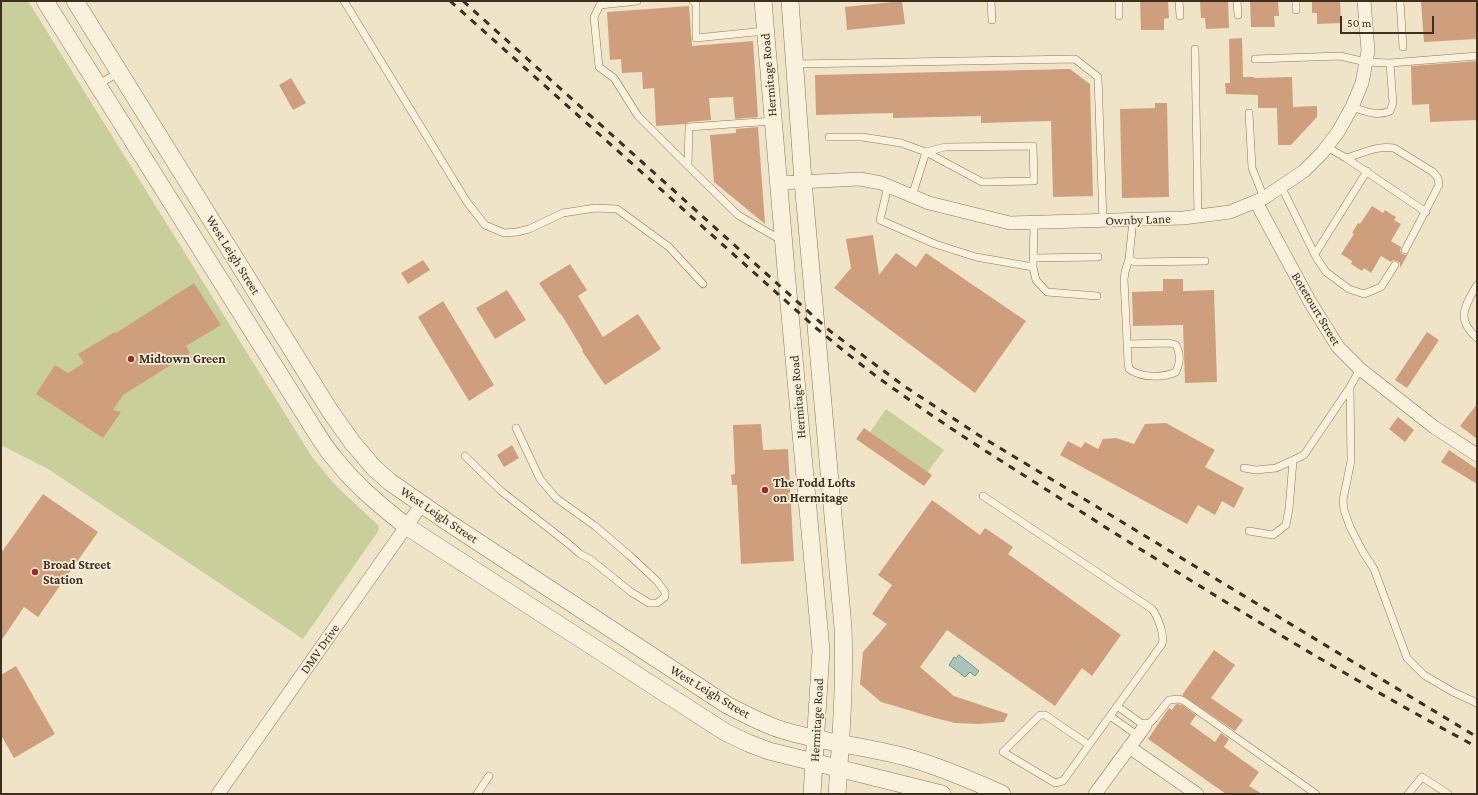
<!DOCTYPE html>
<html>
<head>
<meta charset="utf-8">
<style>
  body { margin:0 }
  #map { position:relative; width:1478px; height:795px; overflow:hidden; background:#f0e4c8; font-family:"Crimson Pro",serif }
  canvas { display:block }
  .frame { position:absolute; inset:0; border:2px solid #3d2e20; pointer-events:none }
  .scale { position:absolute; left:1340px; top:16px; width:94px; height:18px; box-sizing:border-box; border:2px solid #3d2e20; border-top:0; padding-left:5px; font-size:12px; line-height:14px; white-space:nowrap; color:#3d2e20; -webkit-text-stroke:3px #f7eed8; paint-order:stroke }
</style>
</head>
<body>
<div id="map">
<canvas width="1478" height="795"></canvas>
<div class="frame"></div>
<div class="scale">50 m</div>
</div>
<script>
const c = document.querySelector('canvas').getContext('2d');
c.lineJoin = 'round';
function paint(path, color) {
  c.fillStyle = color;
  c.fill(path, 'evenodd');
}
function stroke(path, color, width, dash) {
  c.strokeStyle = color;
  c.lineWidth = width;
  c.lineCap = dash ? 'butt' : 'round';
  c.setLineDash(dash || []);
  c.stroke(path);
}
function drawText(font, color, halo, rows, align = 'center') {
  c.font = font + ' "Crimson Pro",serif';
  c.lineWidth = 3.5;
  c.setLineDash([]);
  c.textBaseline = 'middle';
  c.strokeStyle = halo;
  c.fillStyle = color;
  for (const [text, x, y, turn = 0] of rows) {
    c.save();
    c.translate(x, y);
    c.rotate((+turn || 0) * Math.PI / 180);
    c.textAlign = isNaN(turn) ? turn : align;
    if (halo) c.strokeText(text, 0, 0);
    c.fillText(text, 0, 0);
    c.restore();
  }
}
const green = new Path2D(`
  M1,1h27l284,456 25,30 41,38 1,4 -2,4 -74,106 -255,-170 -47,-24z
  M886,409l58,41 -17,23 -57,-41z`);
const water = new Path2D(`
  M959,655l20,16 -4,5 -5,-4 -5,5 -16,-12 5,-8 2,1z`);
const building = new Path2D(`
  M902,1l3,23 -58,6 -2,-23z
  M1140,1h28l1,17 -5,1v11h-23z
  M1200,1h28l1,27 -23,1 -1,-11h-4z
  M1250,1h28l1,15h-5l1,11h-24z
  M1312,1h28l1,22 -24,1v-11h-5z
  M1421,1h56v38l-53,3z
  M689,6l3,40 61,-5 5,76 -23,2 -2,-22 -24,1 2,22 -22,2 -4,2 -29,2 -2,-38 -11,1 -1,-17 -20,1 -1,-14 -11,1 -3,-48z
  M1242,38l1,39h11v1l38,-1 1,30 24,-1v11l-26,28h-13l-1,-37h-19v-13l-32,-1 -1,-11h5l-1,-44z
  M1477,61v59l-47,2 -1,-18 -17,1 -1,-39z
  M1070,69l20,15 3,112 -40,1 -2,-76 -70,2v-7l-88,2v-5l-77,2 -1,-40z
  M291,78l15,25 -13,7 -14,-25z
  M1155,103h12l2,94 -47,1 -2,-89 35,-1z
  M758,127l7,97 -51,-42 -4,-47 26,-2v-4z
  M1372,206l11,7 2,-3 11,7 -2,3 7,4 -10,17 10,6 -1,4 2,3 4,1 3,-3 -9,16v-5l-3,-2 -4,-1 -2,2 -10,-6 -10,17 -7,-5 -2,3 -11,-7 1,-3 -11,-7 13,-20 -2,-1 6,-10 2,1z
  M873,235l6,40 17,-22 20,14 10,-14 100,68 -51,72 -141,-105 17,-20 -5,-29z
  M423,260l7,10 -22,14 -7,-11z
  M570,264l17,26 -9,6 25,41 35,-23 23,35 -56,36 -23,-34 1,-1 -22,-36h-1l-21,-31z
  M1163,279h20v12l31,-1 3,92 -32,1 -2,-58 -50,1 -1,-34 31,-1z
  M194,283l27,42 -35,21 4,7 -67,42 -10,15 8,2 -18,26 -67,-44 19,-29 13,8 16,-10 -6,-9 37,-22 1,1z
  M507,290l19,30 -31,19 -19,-31z
  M443,301l51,84 -25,16 -51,-84z
  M1427,332l12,8 -32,48 -12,-8z
  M1477,404v35l-17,-13z
  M1398,417l16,13 -9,12 -16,-13z
  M1166,423l49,27 -10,17 39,21 -10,20 -12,-7 -7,14 -17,-10 -11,19 -127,-69 8,-14 13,7 4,-6 13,7 5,-10 13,-1 18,6 11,-20z
  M761,424l2,26 25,-1 6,112 -53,3 -4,-79h-5l-1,-10 4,-1 -2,-49z
  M864,428l68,47 -8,11 -68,-47z
  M512,445l7,13 -15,9 -7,-12z
  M1449,450l28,19v15l-36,-22z
  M43,494l55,38 -60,85 -14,-10 -23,34v-88z
  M932,500l48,35 5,-7 28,19 -5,7 113,81 -29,41 -10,-8 -27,38 -108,-76 -27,37 34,29 54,18 -4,8 -25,2 -24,-1 -20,-5 -54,-16 -21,-18 3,-32 24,-28 -15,-10 20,-29 -14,-10z
  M1214,650l21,15 -24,33 32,22 -8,11 -53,-36z
  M16,666l39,68 -41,24 -13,-23v-60z
  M1176,704l6,1 14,10 -6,9 25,18 6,-9 8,6 -5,8 35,25 -10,14 13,8h-36l-78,-55 21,-31 3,2z`);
const service = new Path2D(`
  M344,1l123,201 18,23 19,8 13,-1 12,-3 34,-16 32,-5 22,1 52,38 34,37
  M637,1l-37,4 -6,12 5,50 15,11 24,38 50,50
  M693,1l3,3v34l69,-7
  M991,1l1,19
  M1119,1v15
  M1179,1l1,15
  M1237,1l1,14
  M1296,1v9
  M1400,1l3,46
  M1195,49l3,168
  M1255,59l85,-3 26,6 24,1 87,-7
  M795,64l280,-5 23,18 5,144
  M98,85l21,-13
  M1352,107c13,4 25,10 38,4l3,-8 -3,-40
  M1249,113l3,55 12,30
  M773,121l-84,6 -1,39 50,49 43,25
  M829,137h33l39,6 25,9 56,30 52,-1 -1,-35 -88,1 -19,5 -14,44
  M1327,147l19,11c15,-4 32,-13 48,-10l39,24 5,6 1,7 -34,65
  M1346,158l80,54
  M888,186l-8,34 55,24 41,13 57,10 1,-44
  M1281,186l35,71 10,15 23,17 15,5 17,-7 14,-22
  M1133,220l-4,39 6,3 70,-1
  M1315,254l52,-83
  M1033,258l65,-1
  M1033,267l3,13 11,12 50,4
  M1477,285c-12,21 -22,34 0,53
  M1127,344l42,-1 7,2c5,10 4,17 0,27 -13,6 -35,6 -47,-3l-1,-7 -4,-83 1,-7 4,-13
  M1350,387l1,74 -8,39 1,10 6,17 13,25 11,17 33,89 17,17 29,17 24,11
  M465,456l36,35 69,54 10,9 10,5 41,33 18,11h8l8,-6v-5l-8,-11 -28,-26 -34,-29 -39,-28 -16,-19 -24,-51
  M1244,468l12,2 20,-2 28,-13 46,-68 10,-18
  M983,496l169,113c6,8 13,26 10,35l-99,137 -8,2 -52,-31 37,-37h5l44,30
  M1249,531l24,4 13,-10 3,-16 4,-48
  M1117,706l28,20 7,-5 17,-21 10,-1 5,2 132,93
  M1110,716l27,19
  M477,794l12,-18
  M1408,794l14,-17 26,17`);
const minor = new Path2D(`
  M778,183l82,-4 21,4 48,20 81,20 173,-5 47,-6 34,-14 40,-27 18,-18 16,-21 14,-25 10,-24 6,-32 -4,-50
  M1256,202l54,100 28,45 22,22 74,58 43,28
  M1129,747l68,47
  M218,794l204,-290
  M1095,794l50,-68`);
const tertiary = new Path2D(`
  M45,1l267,425c7,11 14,23 23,33 20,26 46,47 71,67l319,206 23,11 21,8 173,43
  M75,1l255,410 22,31 22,26 16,14 59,41 278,182c18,9 36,19 55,25 39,12 80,16 120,26 34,9 67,23 100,38
  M763,1l25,292 33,357 -9,144
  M790,1l13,180 40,446c2,56 -2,111 -6,167`);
const rail = new Path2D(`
  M450,1l366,327c27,22 53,44 81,63 67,48 138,91 208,136 121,76 245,152 372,220
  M463,1l367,330 74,55 76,50 497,301`);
const markers = [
  [131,359,4,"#9e2a2b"],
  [765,490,4,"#9e2a2b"],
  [35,572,4,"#9e2a2b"]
];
const streetNames = [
  ["Hermitage Road",769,75,-95],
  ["Ownby Lane",1138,220,-2],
  ["West Leigh Street",233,255,58],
  ["Botetourt Street",1316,309,59],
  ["Hermitage Road",798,397,-95],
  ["West Leigh Street",439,515,34],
  ["DMV Drive",320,649,-55],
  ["West Leigh Street",710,692,31],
  ["Hermitage Road",817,720,-87]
];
const poiNames = [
  ["Midtown Green",139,359],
  ["The Todd Lofts",773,483],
  ["on Hermitage",773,498],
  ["Broad Street",43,565],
  ["Station",43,580]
];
paint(green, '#c9cf9b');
paint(water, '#a9c4bc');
stroke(water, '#6f938a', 1);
paint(building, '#cf9f7d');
stroke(service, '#8d765c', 8);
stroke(minor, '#8d765c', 14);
stroke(tertiary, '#8d765c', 18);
stroke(service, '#faf1dc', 7);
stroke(minor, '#faf1dc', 13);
stroke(tertiary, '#faf1dc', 17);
stroke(rail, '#3d2e20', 3, [7, 7]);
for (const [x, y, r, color] of markers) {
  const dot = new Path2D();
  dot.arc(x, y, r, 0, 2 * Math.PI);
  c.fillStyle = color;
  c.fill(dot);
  stroke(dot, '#f7eed8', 1.5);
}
drawText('13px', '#3d2e20', '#f7eed8', streetNames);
drawText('bold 13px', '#3d2e20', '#f7eed8', poiNames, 'left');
</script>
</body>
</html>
